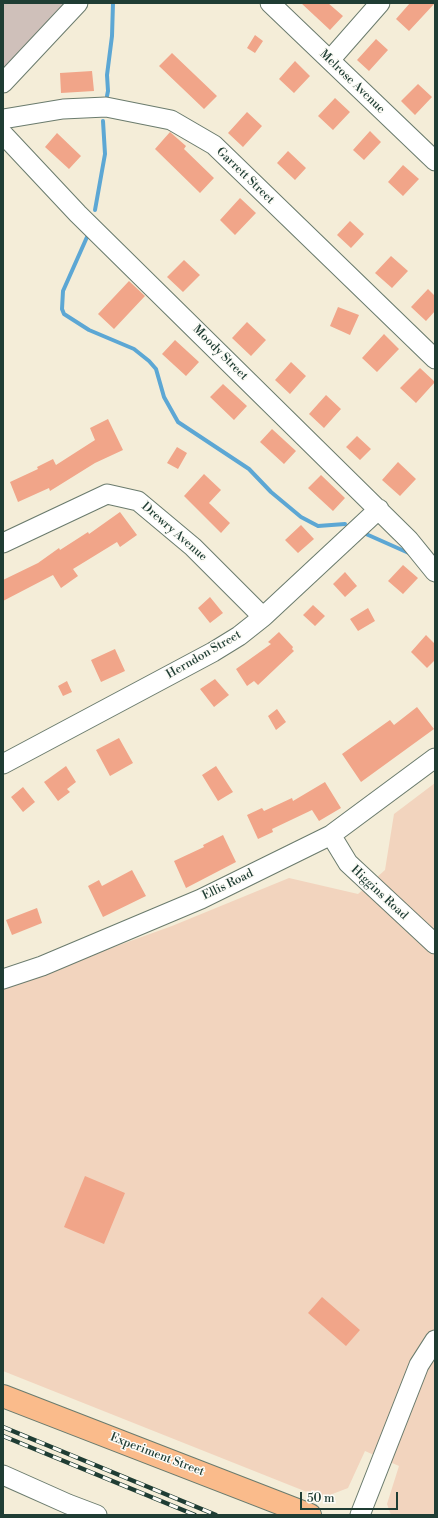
<!DOCTYPE html>
<html>
<head>
<meta charset="utf-8">
<style>
  body { margin:0 }
  #map { position:relative; width:438px; height:1518px; overflow:hidden; background:#f4edd8; font-family:"Libre Bodoni",serif }
  canvas { display:block }
  .frame { position:absolute; inset:0; border:4px solid #1f3d34; pointer-events:none }
  .scale { position:absolute; left:300px; top:1492px; width:98px; height:18px; box-sizing:border-box; border:2px solid #1f3d34; border-top:0; padding-left:5px; font-size:12px; line-height:14px; white-space:nowrap; color:#1f3d34; -webkit-text-stroke:3px #fdfcf7; paint-order:stroke }
</style>
</head>
<body>
<div id="map">
<canvas width="438" height="1518"></canvas>
<div class="frame"></div>
<div class="scale">50 m</div>
</div>
<script>
const c = document.querySelector('canvas').getContext('2d');
c.lineJoin = 'round';
function paint(path, color) {
  c.fillStyle = color;
  c.fill(path, 'evenodd');
}
function stroke(path, color, width, dash) {
  c.strokeStyle = color;
  c.lineWidth = width;
  c.lineCap = dash ? 'butt' : 'round';
  c.setLineDash(dash || []);
  c.stroke(path);
}
function drawText(font, color, halo, rows, align = 'center') {
  c.font = font + ' "Libre Bodoni",serif';
  c.lineWidth = 3;
  c.setLineDash([]);
  c.textBaseline = 'middle';
  c.strokeStyle = halo;
  c.fillStyle = color;
  for (const [text, x, y, turn = 0] of rows) {
    c.save();
    c.translate(x, y);
    c.rotate((+turn || 0) * Math.PI / 180);
    c.textAlign = isNaN(turn) ? turn : align;
    if (halo) c.strokeText(text, 0, 0);
    c.fillText(text, 0, 0);
    c.restore();
  }
}
const built = new Path2D(`
  M435,783v732h-44l-4,-11 12,-38 -34,-15 -17,37 -26,10 -319,-127v-384l169,-61 117,-48 69,16 27,-24 9,-56z`);
const industrial = new Path2D(`
  M3,3h75l-75,77z`);
const stream = new Path2D(`
  M107,96l1,-5 -1,-16 5,-39 1,-33
  M95,210l10,-56 -2,-33
  M87,237l-24,54 -1,18 2,5 25,16 45,19 15,12 7,8 8,28 14,25 71,47 22,23 30,25 17,9 27,-2
  M366,534l45,20`);
const building = new Path2D(`
  M301,3h27l15,13 -13,14z
  M410,3h25l-26,28 -13,-12z
  M255,35l8,6 -8,12 -8,-5z
  M376,39l12,11 -19,21 -12,-11z
  M172,53l45,43 -13,13 -45,-43z
  M295,61l15,15 -16,17 -15,-14z
  M92,71l2,20 -33,2 -1,-20z
  M418,84l14,13 -17,18 -14,-14z
  M335,98l15,14 -17,18 -15,-14z
  M247,112l15,14 -19,21 -15,-14z
  M370,131l11,11 -17,18 -11,-10z
  M170,132l16,14 -2,3 30,29 -14,15 -45,-44z
  M57,133l24,23 -12,13 -24,-22z
  M288,151l18,17 -11,12 -18,-17z
  M403,165l16,14 -16,17 -15,-14z
  M240,198l16,15 -21,22 -15,-15z
  M350,221l14,13 -13,14 -14,-13z
  M391,256l17,15 -16,17 -17,-15z
  M184,260l16,15 -17,17 -16,-15z
  M129,281l16,15 -31,33 -16,-15z
  M428,289l7,7v15l-9,10 -15,-14z
  M338,307l21,8 -9,20 -20,-9z
  M247,322l19,18 -15,16 -19,-18z
  M384,334l15,15 -22,23 -15,-14z
  M175,340l24,22 -13,14 -24,-22z
  M291,362l15,14 -16,18 -15,-14z
  M420,368l15,14 -19,21 -16,-15z
  M223,384l24,22 -13,14 -24,-23z
  M326,395l15,14 -17,19 -15,-14z
  M108,419l15,31 -28,13 -45,28 -1,-3 -31,14 -8,-20 28,-13 -1,-2 16,-8 3,6 39,-25 -5,-12z
  M272,429l24,22 -12,13 -24,-22z
  M357,436l14,13 -11,11 -14,-13z
  M177,447l10,6 -9,16 -11,-6z
  M398,462l18,17 -16,17 -18,-16z
  M204,474l17,16 -12,13 21,20 -9,10 -37,-37z
  M321,475l24,23 -12,13 -25,-23z
  M120,512l17,23 -17,12 -3,-5 -44,27 5,7 -17,12 -8,-13 -50,26v-21l35,-17 21,-15 1,2 28,-18 1,2z
  M301,525l13,14 -16,14 -13,-13z
  M403,565l15,13 -15,16 -15,-13z
  M345,572l12,14 -12,11 -12,-13z
  M210,597l13,16 -13,10 -12,-15z
  M313,605l12,11 -10,10 -12,-11z
  M368,608l7,13 -17,10 -8,-12z
  M279,632l14,15 -1,2 2,2 -36,34 -4,-4 -7,5 -11,-17 35,-25 -3,-2z
  M426,635l9,9v16l-8,8 -16,-16z
  M115,649l10,22 -24,11 -10,-22z
  M215,679l14,16 -15,12 -14,-18z
  M67,681l5,11 -9,4 -5,-10z
  M417,707l17,22 -73,53 -19,-28 48,-34 4,5z
  M277,709l9,13 -10,8 -8,-14z
  M119,738l14,25 -23,13 -14,-26z
  M66,766l10,16 -9,7 3,3 -12,9 -14,-19z
  M216,766l17,26 -15,9 -16,-26z
  M325,782l16,26 -22,13 -7,-11 -40,19 1,3 -15,7 -11,-24 15,-7 2,3 28,-13 1,3z
  M23,787l12,15 -12,10 -12,-15z
  M223,835l13,27 -50,26 -12,-27 30,-14 -1,-2z
  M132,870l14,26 -43,21 -15,-31 11,-6 3,6z
  M37,908l5,15 -30,12 -6,-15z
  M85,1176l40,17 -21,51 -40,-17z
  M322,1297l38,33 -14,16 -38,-33z`);
const minor = new Path2D(`
  M270,3l165,158
  M330,60l50,-57
  M3,83l75,-80
  M3,119l60,-10 43,-2 65,13 43,25 221,214
  M3,134l75,80 331,326 26,32
  M3,543l104,-49 31,7 55,46 70,70
  M3,764l210,-112 26,-16 24,-19 116,-108
  M331,835l17,28 87,81
  M3,979l39,-13 159,-67 130,-64 104,-77
  M3,1475l65,29 29,11
  M360,1515l59,-150 16,-25`);
const major = new Path2D(`
  M3,1396l307,119`);
const rail = new Path2D(`
  M3,1427l213,88
  M3,1436l192,79`);
const streetNames = [
  ["Melrose Avenue",352,82,44],
  ["Garrett Street",245,176,44],
  ["Moody Street",220,353,45],
  ["Drewry Avenue",174,532,41],
  ["Herndon Street",204,655,-30],
  ["Ellis Road",228,885,-26],
  ["Higgins Road",379,893,43],
  ["Experiment Street",157,1455,21]
];
paint(built, '#f2d4be');
paint(industrial, '#cfc0ba');
stroke(stream, '#5ca7d4', 4);
paint(building, '#f1a589');
stroke(minor, '#6a7b6d', 21);
stroke(major, '#6a7b6d', 24);
stroke(minor, '#fff', 19);
stroke(major, '#fabb8b', 22);
stroke(rail, '#1f3d34', 4.5);
stroke(rail, '#fdfcf7', 3, [9]);
drawText('12px', '#1f3d34', '#fdfcf7', streetNames);
</script>
</body>
</html>
